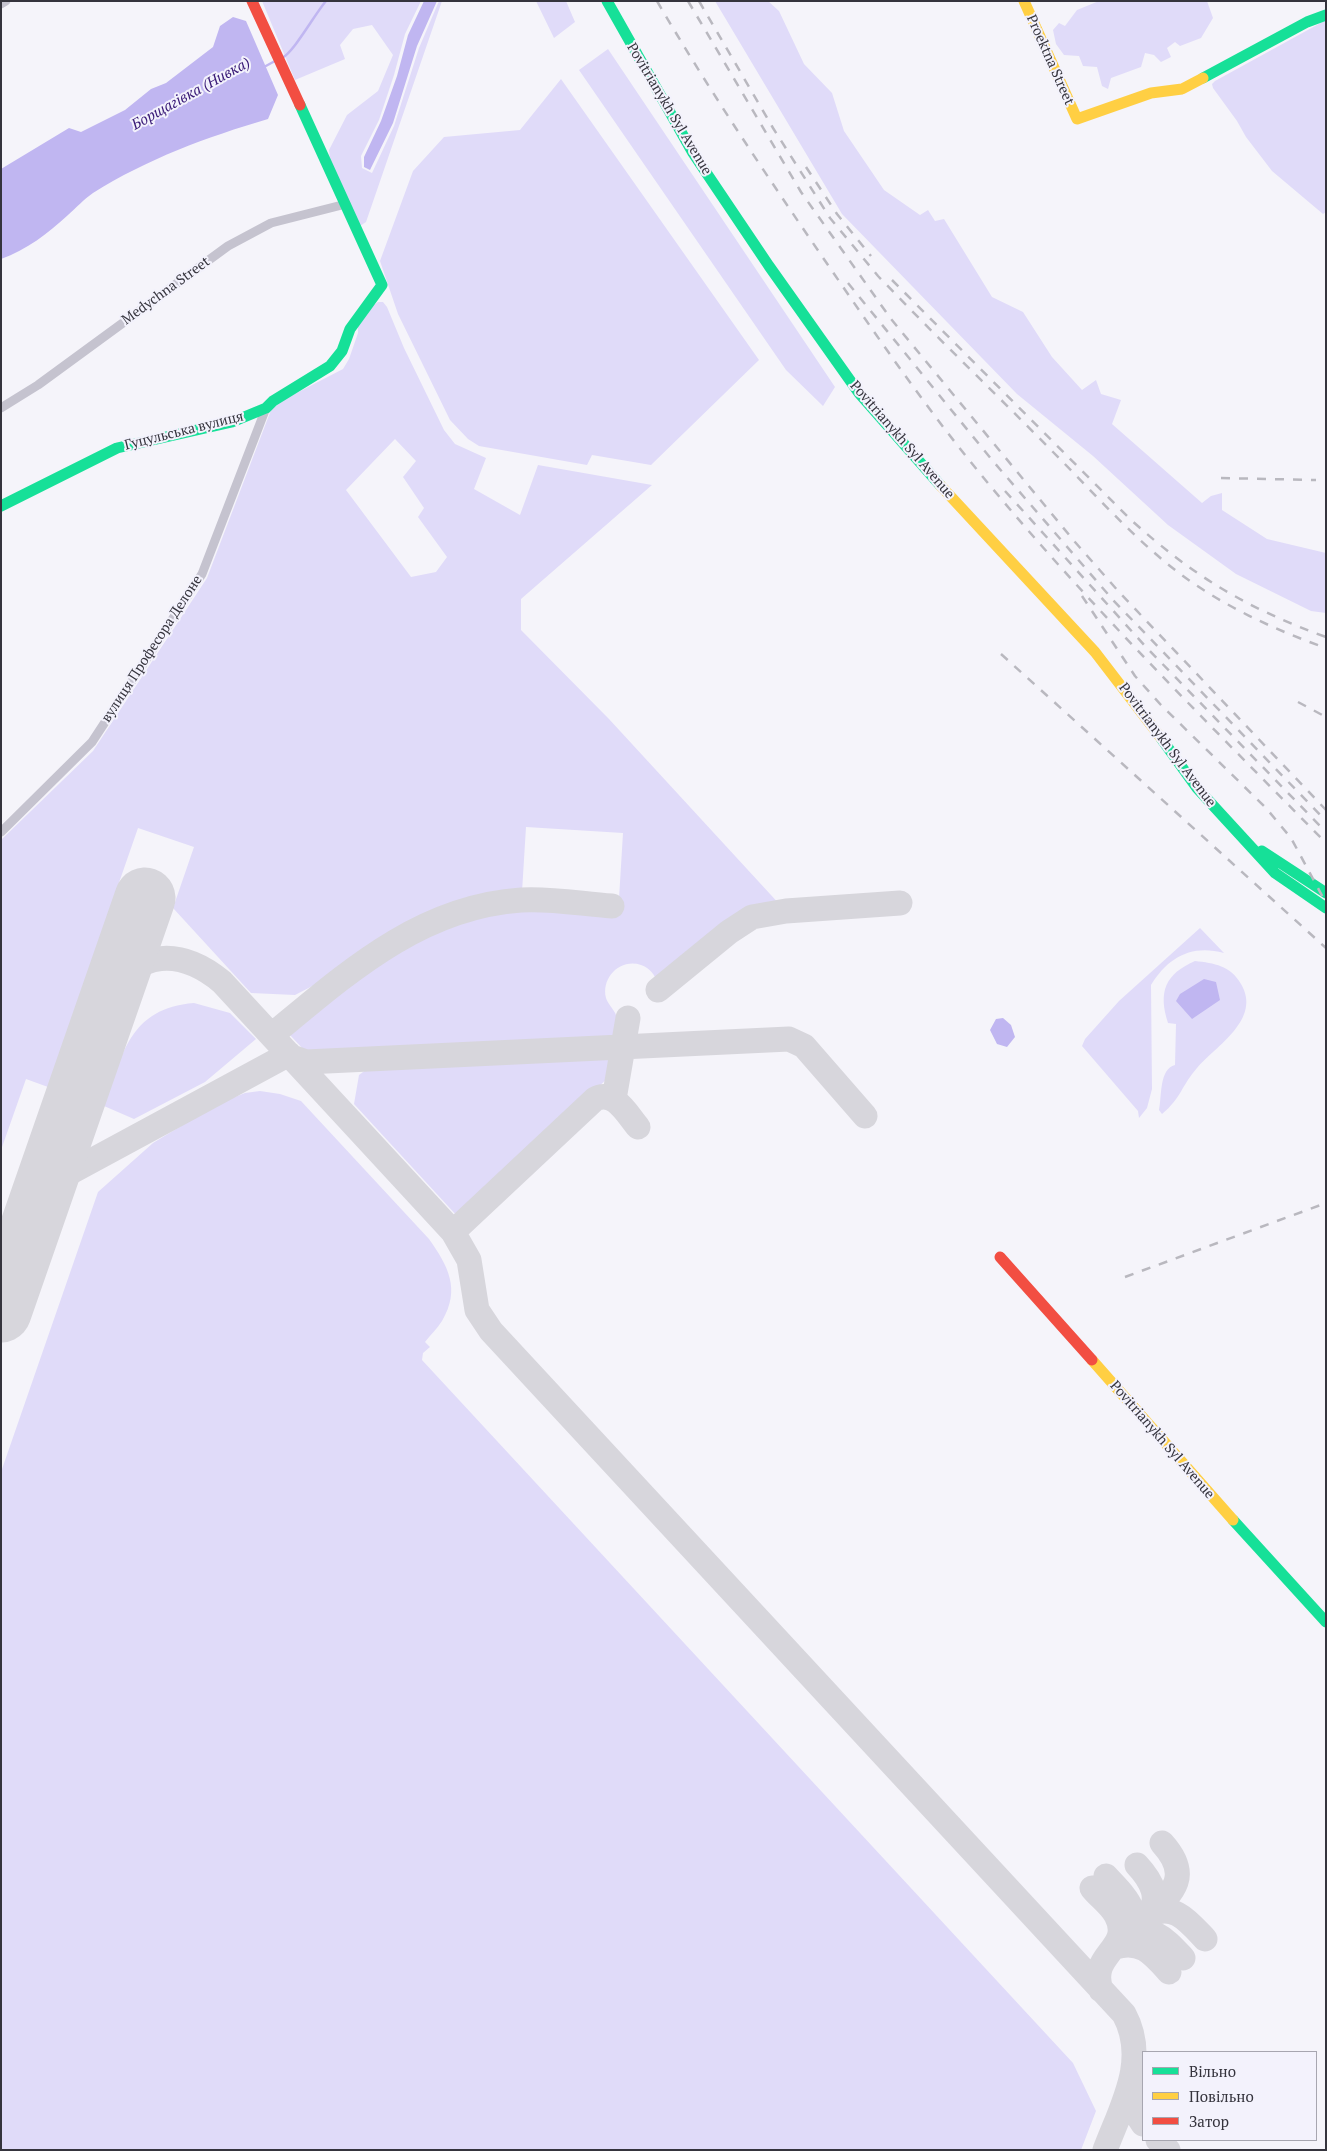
<!DOCTYPE html>
<html>
<head>
<meta charset="utf-8">
<style>
  body { margin:0 }
  #map { position:relative; width:1327px; height:2151px; overflow:hidden; background:#f5f4fa; font-family:"PT Serif",serif }
  canvas { display:block }
  .frame { position:absolute; inset:0; border:2px solid #35343d; pointer-events:none }
  .legend { position:absolute; left:1142px; top:2051px; width:175px; height:90px; box-sizing:border-box; background:#f3f2fc; border:1px solid #a7a6b0; margin:0; padding:6px 9px; list-style:none; font-size:15px; color:#35343d }
  .legend li { display:flex; align-items:center; gap:10px; height:25px }
  .legend b { width:25px; border:1px solid #a7a6b0 }
</style>
</head>
<body>
<div id="map">
<canvas width="1327" height="2151"></canvas>
<div class="frame"></div>
<ul class="legend">
<li><b style="height:6px;background:#16e098"></b>Вільно</li>
<li><b style="height:6px;background:#ffcf43"></b>Повільно</li>
<li><b style="height:6px;background:#f24e42"></b>Затор</li>
</ul>
</div>
<script>
const c = document.querySelector('canvas').getContext('2d');
c.lineJoin = 'round';
function paint(path, color) {
  c.fillStyle = color;
  c.fill(path, 'evenodd');
}
function stroke(path, color, width, dash) {
  c.strokeStyle = color;
  c.lineWidth = width;
  c.lineCap = dash ? 'butt' : 'round';
  c.setLineDash(dash || []);
  c.stroke(path);
}
function drawText(font, color, halo, rows, align = 'center') {
  c.font = font + ' "PT Serif",serif';
  c.lineWidth = 4;
  c.setLineDash([]);
  c.textBaseline = 'middle';
  c.strokeStyle = halo;
  c.fillStyle = color;
  for (const [text, x, y, turn = 0] of rows) {
    c.save();
    c.translate(x, y);
    c.rotate((+turn || 0) * Math.PI / 180);
    c.textAlign = isNaN(turn) ? turn : align;
    if (halo) c.strokeText(text, 0, 0);
    c.fillText(text, 0, 0);
    c.restore();
  }
}
const green = new Path2D(`
  M262,1h159l-16,33 -11,41 -15,45 -18,36 1,12 10,5 22,-47 25,-78 20,-47h3l-76,221 -6,4 -30,-66 -1,-10 18,-35 31,-24 15,-36 -21,-30 -19,4 -13,16 5,14 -50,21z
  M536,1h30l9,21 -21,16z
  M715,1h53l11,10 25,53 28,29 12,38 40,59 36,25 8,-5 7,11 9,-2 48,78 31,15 29,45 30,33 14,-10 5,14 20,6 -9,24 90,79 9,-7 11,-3v17l45,29 59,14v60l-15,-2 -75,-37 -68,-49 -75,-69 -76,-62 -175,-180z
  M1099,1h108l6,17 -12,20 -21,8 -5,-4 -8,6 4,9 -10,5 -7,-7 -9,-2 -4,14 -30,11 -3,11 -6,-3 -5,-19 -14,-1 -4,-10 -15,-1 -8,-11 -3,-14 6,-7 6,3 12,-16z
  M1326,20v192l-3,2 -51,-43 -26,-34 -9,-16 -24,-33 -1,-4 3,-3z
  M608,49l227,338 -12,19 -37,-36 -207,-300z
  M561,79l198,281 -108,105 -59,-10 -5,10 -108,-19 -11,-7 -18,-19 -52,-106 -18,-53 33,-90 31,-34 76,-7z
  M378,302h5l4,5 17,41 40,82 11,14 31,14 -12,31 46,26 18,-50 114,20 -131,114v31l88,89 173,188 -33,6 -23,15 -68,56c-3,-9 -8,-16 -17,-19 -21,-7 -40,13 -35,33 2,7 10,13 11,20 2,6 -1,13 -1,19l-311,14 -16,-17c76,-68 141,-123 249,-125 26,-1 53,4 80,6l5,-82 -97,-6 -4,65 -46,7 -32,9 -33,14 -35,20 -48,36 -33,17 -44,-2 -78,-85 21,-61 -56,-19 -90,259 -22,-8 -25,71v-310l92,-89 114,-173 64,-168 12,-10 60,-31 6,-10 9,-26v-10l9,-13zM395,439l21,22 -13,16 21,31 -6,9 29,40 -11,15 -25,5 -65,-87z
  M1200,928l24,25c-32,-9 -56,4 -73,32l1,104 -5,19 -8,10 -1,-7 -56,-65 3,-7 34,-38z
  M1195,961c19,2 36,5 46,23 21,35 -25,62 -44,84 -15,17 -16,30 -35,46l-3,-4c3,-14 0,-41 16,-45l1,-41 -8,-1c-10,-31 -3,-49 27,-62z
  M194,1003l36,10 26,26 -51,43 -71,37 -30,-13c18,-52 26,-98 90,-103z
  M612,1057l-3,20 -151,140 -104,-113 5,-29 8,-6z
  M260,1091l20,3 21,7 128,138c19,27 32,50 13,82 -5,8 -12,14 -17,21l5,5 -7,6 -1,7 651,703 23,48 -15,39h-1080v-678l97,-280 55,-49 66,-40 26,-10z`);
const water = new Path2D(`
  M424,1h13l-20,45 -24,77 -23,47 -6,-3v-10l17,-36 16,-45 11,-41z
  M233,17l13,4 32,74 -10,24c-61,18 -121,40 -175,74 -9,6 -17,15 -25,22 -20,18 -41,35 -67,44v-90l68,-41 12,4 44,-22 26,-21 15,-6 47,-36 7,-21z
  M1204,979l12,3 4,18 -28,19 -16,-18 4,-7z
  M1003,1018l8,7 4,12 -8,10 -10,-3 -7,-14 6,-11z`);
const stream = new Path2D(`
  M282,58c12,-6 32,-43 44,-57
  M264,67l11,-6`);
const taxiway = new Path2D(`
  M658,990l71,-58 23,-15 34,-6 114,-8
  M111,999c25,-52 71,-50 111,-17l231,250 16,28 8,50 14,21 633,683c25,46 -2,91 -19,136
  M272,1035c74,-61 147,-128 249,-135 30,-2 61,4 91,6
  M292,1057l14,5 483,-23 15,7 61,70
  M614,1099l14,-81
  M45,1186l244,-132
  M453,1232l142,-133c19,-10 32,15 43,28
  M1137,1865c14,15 26,35 9,53
  M1106,1876c16,18 41,38 18,62
  M1092,1888c7,9 18,16 24,27 18,34 -28,38 -15,75
  M1148,1916c27,-25 43,-41 14,-73
  M1148,1916c25,-15 41,6 57,23
  M1126,1936c26,-13 40,4 57,22
  M1115,1947c26,-8 38,7 54,25
  M1130,2083l2,24 11,17
  M1158,2140l10,10`);
const runway = new Path2D(`
  M1,1312l144,-414`);
const street = new Path2D(`
  M1,4l5,-3
  M1,408l37,-23 190,-139 43,-23 75,-19
  M1,832l91,-90 110,-168 64,-166`);
const fast = new Path2D(`
  M607,1l86,152 76,113 90,127 81,92
  M1203,78l104,-56 19,-7
  M1,506l116,-58 115,-26 34,-14 7,-7 57,-35 12,-15 8,-22 32,-44 -82,-180
  M1161,738l36,50 78,85 51,35
  M1262,851l64,42
  M1233,1520l93,102`);
const slow = new Path2D(`
  M1024,1l53,118 74,-26 31,-4 21,-11
  M940,485l155,167 66,86
  M1092,1360l141,160`);
const jam = new Path2D(`
  M252,1l48,104
  M1000,1257l92,103`);
const rail = new Path2D(`
  M657,1c53,91 112,178 171,264 48,70 96,140 150,206 107,131 229,251 348,372
  M688,1l113,191 90,127 184,223 44,50 207,218
  M699,1l74,127 57,90 48,58 33,34c47,48 95,94 142,142 44,44 86,93 137,129 42,29 88,50 136,67
  M806,167l31,47 34,42
  M892,280l238,239c63,57 116,89 196,118
  M848,283l144,177 121,140 213,221
  M1221,478l95,2
  M1005,491l141,156 180,185
  M1082,596l53,80 26,29 105,103 25,30 35,65
  M1001,654l325,294
  M1298,702l28,15
  M1125,1277l201,-74`);
const streetNames = [
  ["Proektna Street",1050,60,66],
  ["Povitrianykh Syl Avenue",669,109,59],
  ["Medychna Street",166,291,-36],
  ["Гуцульська вулиця",184,431,-14],
  ["Povitrianykh Syl Avenue",902,440,49],
  ["вулиця Професора Делоне",152,649,-57],
  ["Povitrianykh Syl Avenue",1167,745,53],
  ["Povitrianykh Syl Avenue",1162,1440,49]
];
const waterNames = [
  ["Борщагівка (Нивка)",191,94,-29]
];
paint(green, '#e0dbf9');
paint(water, '#c0b6f1');
stroke(stream, '#c0b6f1', 2.5);
stroke(taxiway, '#d7d6dc', 25);
stroke(runway, '#d7d6dc', 61);
stroke(street, '#c5c3cf', 9);
stroke(fast, '#16e098', 11);
stroke(slow, '#ffcf43', 11);
stroke(jam, '#f24e42', 11);
stroke(rail, '#b9b8bf', 2.5, [9, 9]);
drawText('14px', '#35343d', '#f3f2fc', streetNames);
drawText('italic 15px', '#381976', '#f3f2fc', waterNames);
</script>
</body>
</html>
